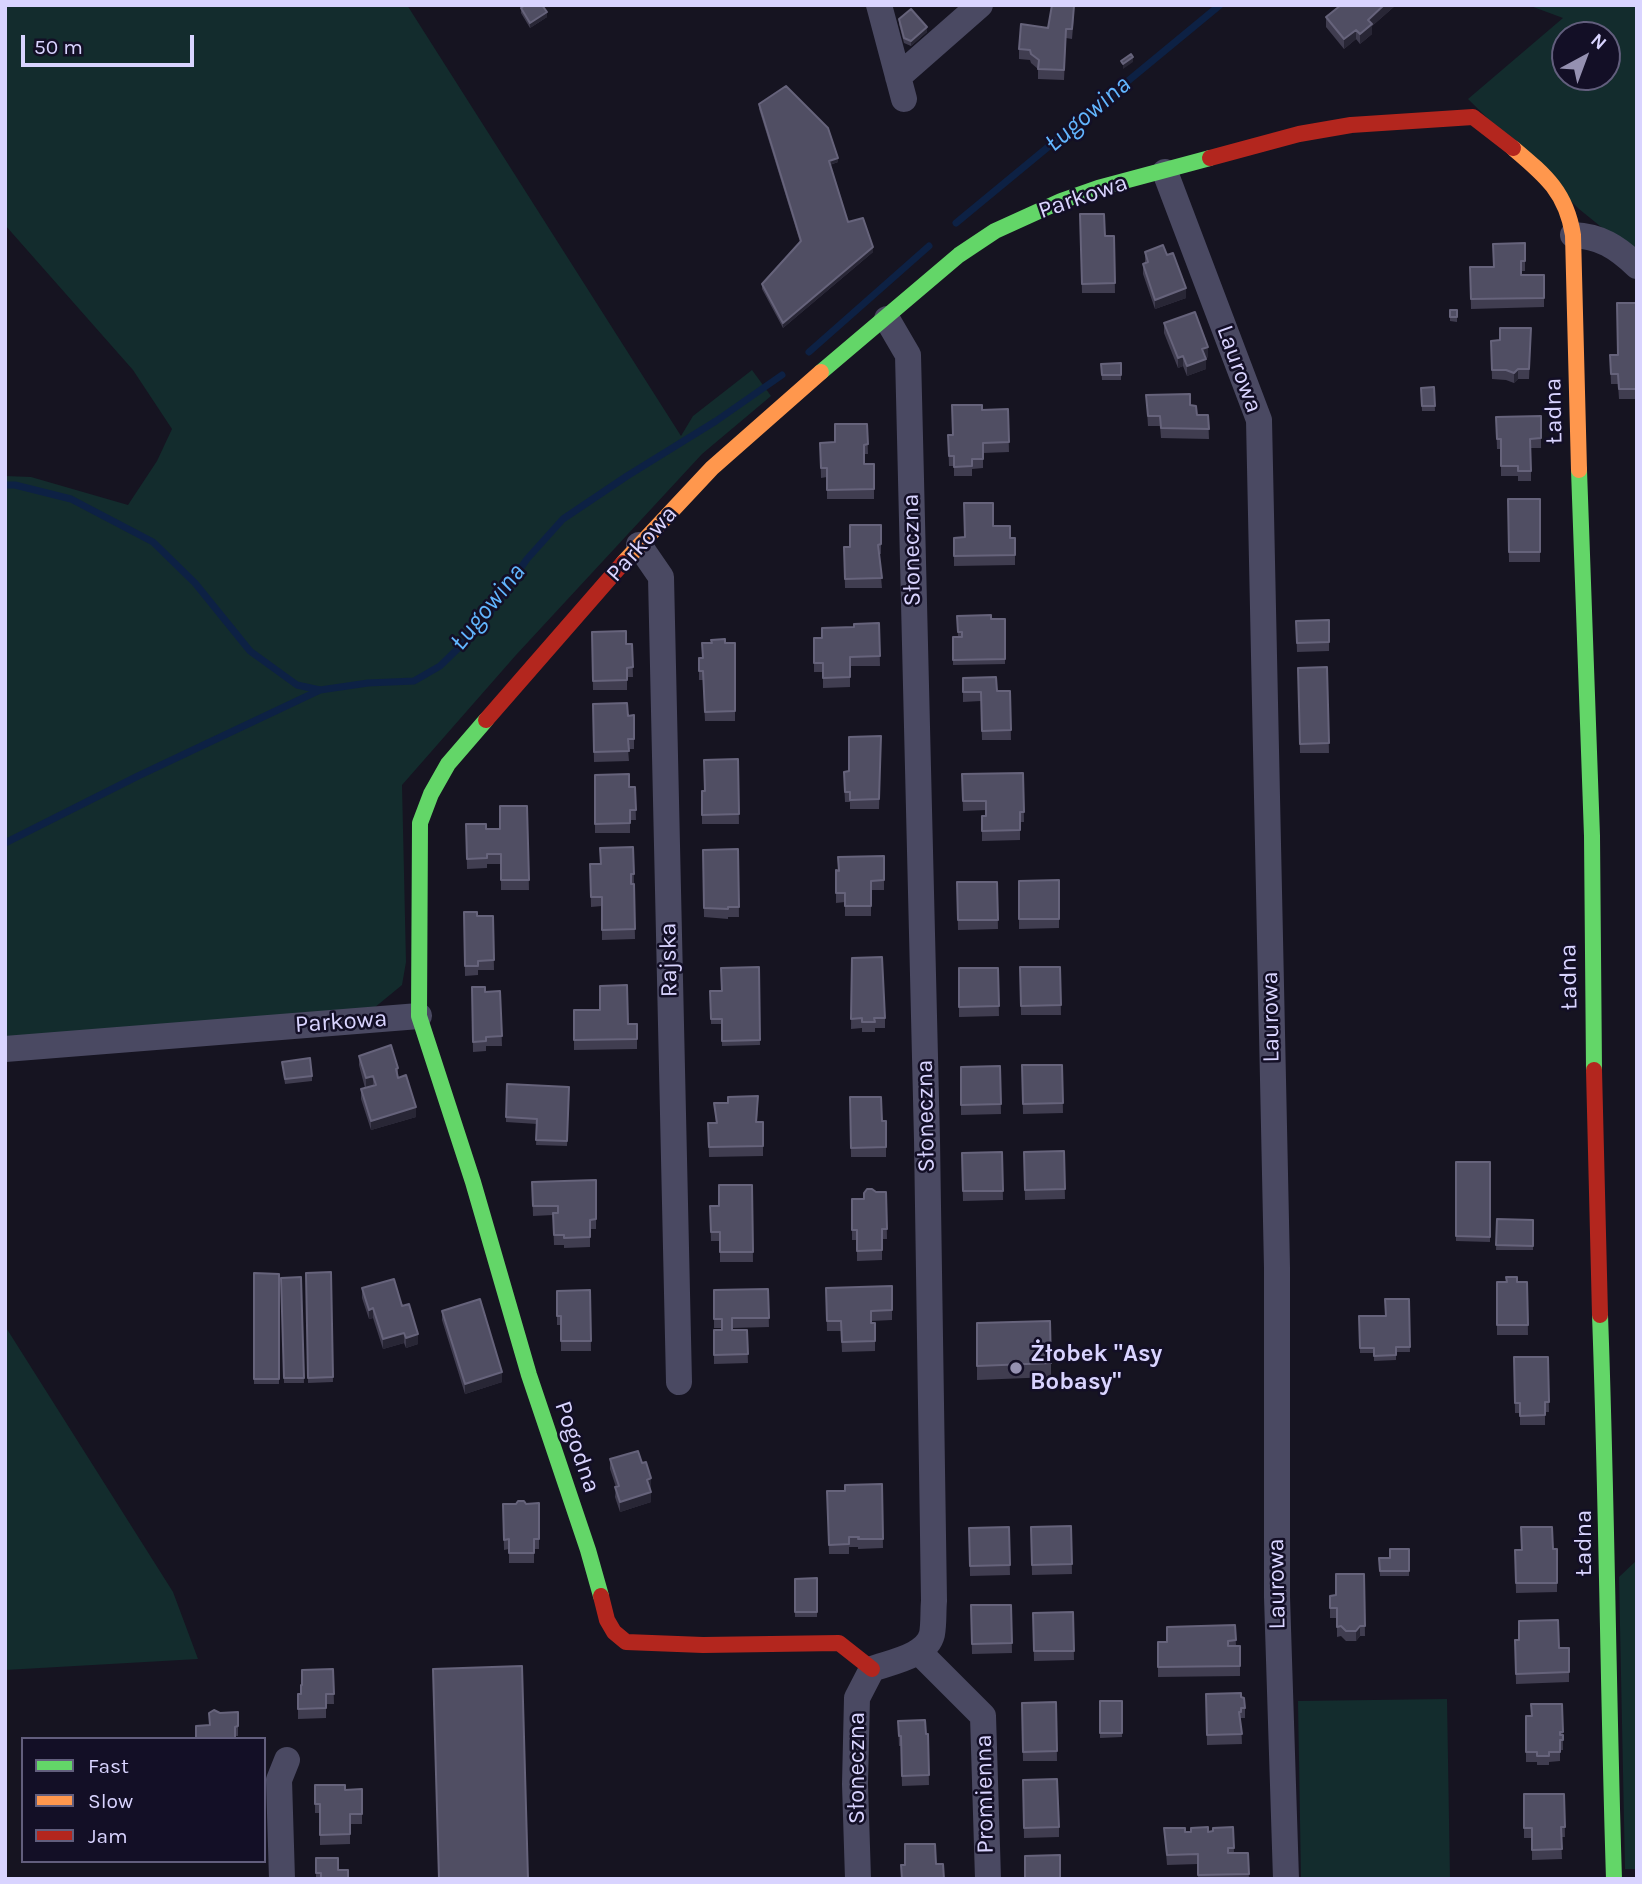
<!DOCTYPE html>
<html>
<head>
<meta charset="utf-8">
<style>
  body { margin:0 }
  #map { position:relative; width:1642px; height:1884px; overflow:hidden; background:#161421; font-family:Karla,sans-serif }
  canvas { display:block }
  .frame { position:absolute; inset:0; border:7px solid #d9d4ff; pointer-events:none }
  .legend { position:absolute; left:21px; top:1737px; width:245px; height:126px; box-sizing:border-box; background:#130f26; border:2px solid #625e7d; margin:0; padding:9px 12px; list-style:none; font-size:21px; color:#d9d4ff }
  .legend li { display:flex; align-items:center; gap:14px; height:35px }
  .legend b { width:35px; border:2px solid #625e7d }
  .north { position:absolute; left:1551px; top:21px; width:70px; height:70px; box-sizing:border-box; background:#130f26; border:2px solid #625e7d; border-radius:50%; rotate:41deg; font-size:19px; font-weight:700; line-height:28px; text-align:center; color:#d9d4ff }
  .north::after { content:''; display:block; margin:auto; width:24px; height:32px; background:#9591b1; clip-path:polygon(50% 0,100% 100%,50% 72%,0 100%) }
  .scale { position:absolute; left:21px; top:35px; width:173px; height:32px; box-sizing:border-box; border:4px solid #d9d4ff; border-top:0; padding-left:9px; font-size:21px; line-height:24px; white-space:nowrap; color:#d9d4ff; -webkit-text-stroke:5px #130f26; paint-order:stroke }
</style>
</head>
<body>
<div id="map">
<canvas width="1642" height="1884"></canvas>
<div class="frame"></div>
<ul class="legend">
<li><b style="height:9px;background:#63d668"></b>Fast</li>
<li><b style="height:9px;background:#ff974d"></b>Slow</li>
<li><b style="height:9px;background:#b3261e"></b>Jam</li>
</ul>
<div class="north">N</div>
<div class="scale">50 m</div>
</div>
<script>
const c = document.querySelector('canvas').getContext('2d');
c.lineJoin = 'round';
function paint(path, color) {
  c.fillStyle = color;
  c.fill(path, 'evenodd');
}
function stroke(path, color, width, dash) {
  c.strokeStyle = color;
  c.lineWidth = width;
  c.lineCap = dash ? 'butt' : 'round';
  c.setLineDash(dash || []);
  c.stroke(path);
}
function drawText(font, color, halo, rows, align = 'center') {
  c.font = font + ' Karla,sans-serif';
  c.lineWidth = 5;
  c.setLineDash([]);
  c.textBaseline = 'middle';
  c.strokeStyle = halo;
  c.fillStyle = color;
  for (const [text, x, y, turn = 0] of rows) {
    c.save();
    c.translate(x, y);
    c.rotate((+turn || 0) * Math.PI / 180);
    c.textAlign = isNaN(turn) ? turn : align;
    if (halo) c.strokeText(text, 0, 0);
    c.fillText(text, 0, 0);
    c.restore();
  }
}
const green = new Path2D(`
  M5,5h402l274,431 12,-20 59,-46 19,26 -69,58 -186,201 -114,130 4,177 -4,23 -28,23 -369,33v-565l26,1 97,28 29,-44 15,-32 -39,-59 -128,-145z
  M1528,5h109v251l-58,-47 -111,-110 95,-81zM1565,35h42v42h-42z
  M5,1326l168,266 25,67 -193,11z
  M1637,1560v309h-12l-6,-292z
  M1447,1699l3,180h-149l-3,-178z`);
const stream = new Path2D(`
  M956,223l264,-218
  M809,352l120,-106
  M5,485h10l56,14 82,43 42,41 55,68 47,34 23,5 48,-7 46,-2 26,-15 39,-38 48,-69 36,-40 64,-43 89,-55 66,-46
  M5,843l133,-67 182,-86`);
const street = new Path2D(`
  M879,5l25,94
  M898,77l82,-72
  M1165,172l94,248 18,848v329l9,282
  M1573,235c27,1 44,12 64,31
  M639,545l22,32 18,805
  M5,1049l414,-33
  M919,1652l64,64 5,163
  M282,1879l-3,-99 8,-20
  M858,1879l-3,-95 2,-86 15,-29c19,-7 55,-13 60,-35 2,-11 1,-23 2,-33l-7,-461 -19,-785 -21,-36`);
const fast = new Path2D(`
  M821,372l138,-117 36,-24 66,-30 37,-13 112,-30
  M1579,470l13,366 2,234
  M486,720l-38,44 -17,30 -11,29 -1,193 54,166 56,193 59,175 13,46
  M1600,1315c7,188 8,376 14,564`);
const slow = new Path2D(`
  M1513,148c32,27 53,44 60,87l6,235
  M623,563l89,-95 109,-96`);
const jam = new Path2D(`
  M1210,158l89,-24 52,-9 122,-8 40,31
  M486,720l137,-157
  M1594,1070l6,245
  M601,1596l6,24 7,12 12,10 77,3 136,-2 33,26`);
const wall = new Path2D(`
  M1341,5h55l-24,21v8l-12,10 -4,-5 -12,10 -18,-22v-10z
  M521,8l26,9 -17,11 -9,-15z
  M1074,15l-2,24 -6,-1 -2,42 -26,-1v-10l-7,-6 -1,-3 -11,-1v-10l29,-21z
  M899,19l28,13 -16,14 -7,-3 -5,-19z
  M759,104l79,58 -8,3 18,57 25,30 -90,76 -21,-39v-5l38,-42 -41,-133z
  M1080,214l25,22h9l1,57h-33z
  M1525,243v28h-4v4h23v32l-73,2 -1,-42h23z
  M1145,252l41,46 -31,11 -12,-35v-10l2,-1z
  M1637,303v96h-18l-1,-15h-7l-1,-29h8z
  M1450,310h7v12l-7,-1z
  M1164,323l44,34 -2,1v11l-19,7 -4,-10 -5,2 -14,-35z
  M1531,338l-2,41h-11l-4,4 -8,-3 -14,-1 -1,-38z
  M1121,363v17h-19l-1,-16z
  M1434,387l1,24h-13l-1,-23z
  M1146,395l44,10 7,10h11l1,24 -48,-1 -1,-12h-12z
  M1008,409l1,43 -26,1v15l-11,1v7h-18v-10h-5l-1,-31h5l29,-25z
  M1541,416v32h-10v33h-13v-5h-17v-27h-4l-1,-32z
  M867,424l1,30h-4v10h10v35h-47v-22l-6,1 -1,-35 15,-1z
  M1508,499h32v63h-31z
  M881,525v29h-2l3,34h-37l-1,-41h6z
  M993,526l17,12h5v27l-61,1v-28l11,-1z
  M957,616l34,3h14v45l-52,1v-28h9h-4z
  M1329,620v31l-32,1 -1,-31z
  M879,623l1,43h-30v21l-27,1v-16h-9v-34h8l32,-11z
  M592,632l34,12h6l1,33h-6v13h-34z
  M725,643h10v78h-30l-2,-41h-4v-22h3z
  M1327,667l2,86h-29l-2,-85z
  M963,678l34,13h13l1,49h-29l-1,-39 -18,1z
  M593,704l35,12 6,-1v34h-6l1,12 -35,1z
  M881,736l-2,73h-29v-7h-5l-1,-21 5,-10z
  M738,759l1,65h-37v-33h2z
  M1023,773l1,49h-4v18l-38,1v-25h4v-6l-23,1 -1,-37z
  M595,775l34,12h6l1,33h-6v13h-35z
  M527,806l2,84h-28v-26h-14v4l-20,1 -1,-45 20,5h14z
  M633,847l1,37 -3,-1 3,1 1,55 -33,1v-34l-11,1 -1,-43h11z
  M738,849l1,68h-11v2l-24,-2 -1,-67z
  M884,856v34h-13v26h-26v-14l-9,1v-33l3,1z
  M1059,880v48l-40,1v-48z
  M957,882h40l1,47 -40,1z
  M464,912l13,4h16l1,54h-16v5l-13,1z
  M852,958l33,60v10h-10v4h-13v-4l-11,1z
  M759,967l1,78 -38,1v-22h-11l-1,-33h12z
  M1020,967h40l1,48h-40z
  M959,968h39l1,48 -40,1z
  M472,987l13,5 15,-1 2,55h-16v5l-13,1z
  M574,1010l54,14h9v25l-63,1z
  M359,1056l39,12v10l18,39 -45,13 -10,-31v-10l4,-1 -6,-23z
  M282,1062l30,14v5l-27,3z
  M1022,1065h40l1,48 -40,1z
  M1000,1066l1,48 -40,1v-48z
  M569,1087l-2,59 -31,-1 1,-21 -31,-2v-5z
  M850,1097l32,24h4v36h-35z
  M714,1103l44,3 -1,16h6v34l-54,1 -1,-34h8z
  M1064,1151l1,48 -40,1 -1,-48z
  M1002,1152l1,48 -40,1 -1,-48z
  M1456,1162h34v80l-34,-1z
  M596,1180v49h-6v18l-26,1v-3h-10l-1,-30 -20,1 -1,-34z
  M752,1185l1,77h-33v-21h-9l-1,-35h9z
  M876,1192h10l1,47h-5v21l-25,1v-21h-5v-41h12z
  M1497,1219l36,1v30h-37z
  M331,1272l2,110 -25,1 -2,-110z
  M254,1273l25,1v110h-25z
  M301,1277l3,106h-20l-3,-105z
  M1497,1282h30l1,53h-31z
  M892,1286v34l-21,1v2h4v28l-33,1 -1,-21h-14l-1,-43z
  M362,1288l40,18 16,38 -12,4 -2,-5 -21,6 -10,-31 -4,1 -7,-21z
  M768,1289l1,38 -37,1v2h15l1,33 -34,1v-34h8v-2h-8v-38z
  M590,1290l1,61h-30v-26h-4v-34z
  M1409,1299l1,53h-14v8l-22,1v-8h-14l-1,-37h27z
  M442,1311l60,71 -37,12 -23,-74z
  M977,1323l74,40v14l-74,3z
  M1514,1357h34l1,55h-4v13h-25v-12h-5z
  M610,1459l32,4 9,25 -1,1 1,13 -31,10 -5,-15 1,-10 -6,-18z
  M882,1484l1,64 -25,1v-2h-9v7h-20l-2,-63h18z
  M539,1503v46h-5v14h-25v-14l-5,1 -1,-46z
  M1071,1526l1,48 -40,1 -1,-48z
  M1009,1527l1,48 -40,1 -1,-48z
  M1409,1549v27h-29l-1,-18h11z
  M1557,1549v43l-41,1 -1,-43z
  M1364,1574l1,62h-5l-4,5h-10l-5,-5 -4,1v-19h-7v-22l6,-1z
  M817,1578v39h-22v-38z
  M971,1605h40l1,48 -40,1z
  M1073,1612l1,48 -40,1 -1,-48z
  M1235,1625l1,21h4v30l-82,1v-35h9z
  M1515,1640l44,8h10v34l-53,2z
  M333,1669l1,35h-8v14l-28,1v-25h3l1,-9z
  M1206,1694l35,3 4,11v10h-4v4l1,22 -35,1z
  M1100,1701h22v36l-22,1z
  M1056,1702l1,59h-34l-1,-58z
  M1562,1704l1,46h-3v11l-11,1v3h-12v-3h-11v-46h5z
  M238,1712v24h-3l-26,-11 11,-12z
  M898,1721l28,13h2l1,51 -27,1 -1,-40h-2z
  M1023,1780l36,47v10l-35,1z
  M315,1785l30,5 17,-1v35h-12v20l-30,1v-32h-5z
  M1524,1794h40l1,43h-4l1,22 -30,1v-22h-8z
  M1233,1827l1,26h14l1,26h-51v-15l-31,1 -3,-37 21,4 28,-1z
  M316,1858l22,12 10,9h-32z
  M213,1861h30v1l-30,1z`);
const shadedWall = new Path2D(`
  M1384,5h12l-24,21v8l-12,10v-10l8,-14z
  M547,12v5l-17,11v-5z
  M927,27v5l-16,14v-5z
  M1356,30v9l-12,10v-10z
  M1133,57v5l-10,7v-5z
  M838,158v4l-9,3v-4z
  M873,247v5l-90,76v-5z
  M1186,288v10l-31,11v-9z
  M1208,347v10l-6,2v-10z
  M1183,356v10l-5,2v-10z
  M1206,359v10l-19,7v-10z
  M1518,369v10l-4,4v-10z
  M373,1076v10l-7,2v-10z
  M416,1107v10l-45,13v-9z
  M373,1308v10l-4,1v-9z
  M404,1333v10l-21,6v-10z
  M418,1334v10l-12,4v-10z
  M502,1372v10l-37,12v-10z
  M651,1478v10l-4,1v-9z
  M651,1492v10l-31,10v-10z
  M1360,1626v10l-4,5v-10z`);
const building = new Path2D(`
  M525,5h17l5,7 -17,11 -9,-15z
  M1052,5l22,1 -2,23h-6l-2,41 -26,-1 1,-9 -8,-6 -1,-4 -11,-1 2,-25 27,4z
  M1341,5h43l-16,15 4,4 -12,10 -4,-4 -12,9 -18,-22z
  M911,9l16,18 -16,14 -7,-3 -5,-19z
  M1131,54l2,3 -10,7 -2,-3z
  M786,86l42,42 10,30 -9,3 19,61 15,-4 10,29 -90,76 -21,-39 39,-43 -42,-137z
  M1080,214h24l1,22h9l1,47 -33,1z
  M1525,243v18h-4v14h23v23l-73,1 -1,-32h24l-1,-23z
  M1163,245l4,10 6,-2 13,35 -31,12 -12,-36 5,-2 -3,-10z
  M1617,303h20v86h-18l-1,-15h-7l-1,-19h8z
  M1450,310h7v7h-7z
  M1195,312l13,35 -6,2 4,10 -19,7 -4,-10 -5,2 -14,-35z
  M1500,328h31l-2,41h-11l-4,4 -8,-3h-14l-1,-29 9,-1z
  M1121,363v12h-19l-1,-11z
  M1434,387l1,19h-13l-1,-18z
  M1190,394v11l6,1 1,9h11l1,14 -48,-1 -1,-12h-12l-2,-21z
  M952,405h30v5l26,-1 1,33 -26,1v16h-11v7l-18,1v-11h-5l-1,-21h5z
  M1541,416v22l-11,1 1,32h-13v-5h-17v-27h-4l-1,-22z
  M835,424h32l1,20 -4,1v19h10v25l-47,1v-22h-6l-1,-25 15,-1z
  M1508,499h32v53h-31z
  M964,503h29v23h17v12h5v17l-61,1v-18l11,-1z
  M850,525h31v19l-3,1 4,33 -37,1 -1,-32h6z
  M991,615v4h14v40l-52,1v-23h9v-5h-4l-1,-16z
  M1329,620v22l-32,1 -1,-22z
  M879,623l1,33 -30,1v20l-27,1v-15h-9v-25h8v-10l32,-1v-3z
  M626,631v13h6l1,23 -6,1v12l-34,1 -1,-49z
  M725,639v4h10v68l-30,1 -2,-41h-4v-13h4l-1,-15h10l-1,-3z
  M1327,667l2,76 -29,1 -2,-76z
  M996,677l1,14h13l1,39 -29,1 -1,-39h-18v-14z
  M627,703l1,13 6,-1v24h-6l1,12 -35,1 -1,-48z
  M881,736l-2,63 -29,1v-8h-5l-1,-20 5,-1v-34z
  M738,759l1,55 -37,1v-24h3l-1,-31z
  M1023,773l1,39h-4v18l-38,1v-15h4v-15h-23l-1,-27z
  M629,774v13h6l1,23h-6v13l-35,1v-49z
  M500,806h27l2,74h-28v-26h-14v4l-20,1 -1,-35h20v5h14z
  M633,847l1,27h-3v10h3l1,45 -33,1v-33h-11l-1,-33h11l-1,-16z
  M738,849l1,58h-11v2l-24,-1 -1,-58z
  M884,856v24l-13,1v25h-26v-13h-9v-23l3,1 -1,-14z
  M1059,880v39h-40v-38z
  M957,882h40l1,38h-40z
  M464,912h13v4h16l1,44 -16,1v5h-13z
  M882,957l3,61h-11l1,4h-13v-4l-11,1 1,-61z
  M759,967l1,73 -38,1v-22h-11l-1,-28h12l-1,-23z
  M1020,967h40l1,38 -40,1z
  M959,968h39l1,38 -40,1z
  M627,985l1,39h9v15l-63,1v-30h26v-24z
  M472,987h13v5l15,-1 2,45 -16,1v4l-13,1z
  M391,1045l7,23 -2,1 2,9 8,-3 10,32 -45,14 -10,-32 15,-4 -3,-9 -7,2 -7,-22z
  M310,1058l2,18 -27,3 -3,-17z
  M1022,1065h40l1,38 -40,1z
  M1000,1066l1,38 -40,1v-38z
  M507,1084l62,3 -2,54 -31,-1 1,-21 -31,-2z
  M758,1096l-2,26h7v24l-54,1 -1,-24h9l-3,-20h14v-6z
  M850,1097h31l1,24h4v26l-35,1z
  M1064,1151l1,38 -40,1 -1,-38z
  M1002,1152l1,39h-40l-1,-38z
  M1456,1162h34v75l-34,-1z
  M596,1180v39l-6,1v17l-26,1v-3h-10l-1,-22h5v-7h-25l-1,-24z
  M719,1185h33l1,67h-33v-20h-9l-1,-26h9z
  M867,1189h5l4,3h10l1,37h-5v21l-25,1v-21h-5v-31h12v-6z
  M1497,1219l36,1v26l-37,-1z
  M331,1272l2,105 -25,1 -2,-105z
  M254,1273l25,1v105h-25z
  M301,1277l3,101h-20l-3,-100z
  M1506,1277h11v5h10l1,43h-31v-43h10z
  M394,1279l8,27 7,-2 9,30 -12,4 -2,-5 -21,6 -10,-31 -4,2 -7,-22z
  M892,1286v24l-21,1v12h4v18l-33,1 -1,-21h-14l-1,-33z
  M768,1289l1,29h-37v12h15l1,24 -34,1v-25h8v-11h-8v-29z
  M590,1290l1,51h-30v-25h-4v-25z
  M480,1299l22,73 -37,12 -23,-73z
  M1385,1299h24l1,48h-14v8l-22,1v-8h-14l-1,-32h27z
  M1050,1321l1,42 -74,3v-43z
  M1514,1357h34l1,45h-4v13l-25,1v-13h-5z
  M638,1451l4,12 4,-1 5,16 -4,2 4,12 -31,10 -5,-15 4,-1 -9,-27z
  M882,1484l1,55h-25l1,-2h-10v7l-20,1 -2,-54h18v-6z
  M518,1501h6l2,3 13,-1v36h-5v14h-25v-14l-5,1 -1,-36h13z
  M1071,1526l1,38 -40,1 -1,-38z
  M1009,1527l1,38 -40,1 -1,-38z
  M1521,1527h31l1,22h4v34h-41l-1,-33h7z
  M1390,1549h19v22h-29l-1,-13h11z
  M1336,1574h28l1,52h-5l-4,5h-10l-5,-5 -4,1v-19h-7v-12l6,-1z
  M817,1578v34h-22v-33z
  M971,1605h40l1,38 -40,1z
  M1073,1612l1,39h-40l-1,-38z
  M1558,1620l1,28h10v24l-53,2 -1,-34h4v-19z
  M1235,1625l1,15 -8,1v5h12v20l-82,1v-25h9v-15z
  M522,1666l6,213h-89l-6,-210z
  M333,1669l1,25h-8v14l-28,1v-15h3v-9h1v-15z
  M1241,1693v4l3,1 1,10h-4v4h-2l3,22 -35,1 -1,-41z
  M1100,1701h22v32h-22z
  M1056,1702l1,49 -34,1 -1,-49z
  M1531,1704h31l1,28h-3v3h3v5h-3v12h-11v4h-12v-4h-11v-36h6z
  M214,1710l6,3 18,-1v14l-3,1v12h-39v-13l14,-1 -1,-12z
  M925,1720l1,14h2l1,41 -27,1 -1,-40h-2l-1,-15z
  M1057,1779l2,48 -35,1 -1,-48z
  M315,1785h30v5l17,-1v25h-12v20l-30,1v-31h-5z
  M1524,1794h40l1,33h-4l1,22 -30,1v-22h-8z
  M1208,1827v5l5,-1v-3l20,-1 1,21h-6v5h20l1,21 -51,1v-21l-31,1 -3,-27h21v4h6v-4z
  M905,1844h30l1,20h7l1,15h-42l-1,-14h4z
  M1060,1855v24h-35v-23z
  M316,1858h22v12h10v9h-27v-6h-5z`);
const markers = [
  [1016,1368,7,"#9591b1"]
];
const streetNames = [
  ["Parkowa",1083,197,-19],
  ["Laurowa",1239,369,70],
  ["Ładna",1554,411,-91],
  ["Parkowa",642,544,-48],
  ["Słoneczna",912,550,-91],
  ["Rajska",669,960,-91],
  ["Ładna",1569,977,-91],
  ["Laurowa",1271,1017,-91],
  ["Parkowa",341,1022,-4],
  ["Słoneczna",926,1116,-91],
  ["Pogodna",577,1447,71],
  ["Ładna",1584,1543,-90],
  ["Laurowa",1277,1584,-91],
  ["Słoneczna",857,1768,-90],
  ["Promienna",985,1794,-91]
];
const poiNames = [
  ["Żłobek \"Asy",1030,1354],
  ["Bobasy\"",1030,1382]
];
const waterNames = [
  ["Ługowina",1088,114,-40],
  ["Ługowina",488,607,-51]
];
paint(green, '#132c2d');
stroke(stream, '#0d2144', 7);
stroke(street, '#4a4962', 26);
stroke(fast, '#63d668', 16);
stroke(slow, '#ff974d', 16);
stroke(jam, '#b3261e', 16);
paint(wall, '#403d50');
paint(shadedWall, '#282635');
paint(building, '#504e63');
stroke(building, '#66637b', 2);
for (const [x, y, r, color] of markers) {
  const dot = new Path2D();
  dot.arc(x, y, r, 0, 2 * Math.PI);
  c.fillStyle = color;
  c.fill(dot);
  stroke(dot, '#130f26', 2.5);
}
drawText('24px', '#d9d4ff', '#130f26', streetNames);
drawText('bold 24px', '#d9d4ff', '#130f26', poiNames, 'left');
drawText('italic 26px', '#62b6ff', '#130f26', waterNames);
</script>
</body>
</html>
